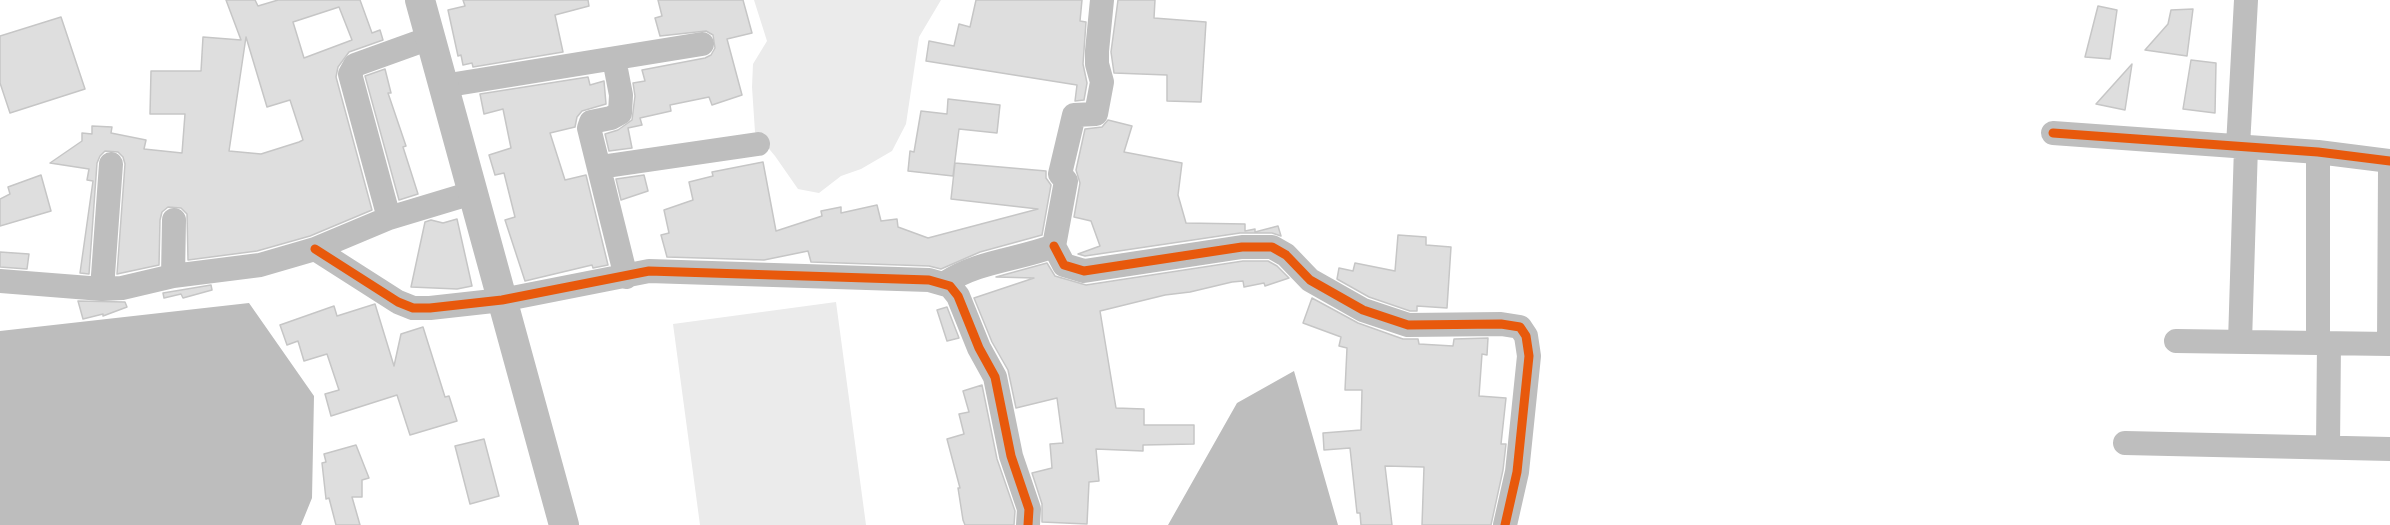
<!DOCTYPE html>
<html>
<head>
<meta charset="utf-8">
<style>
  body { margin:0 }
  canvas { display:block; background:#fff }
</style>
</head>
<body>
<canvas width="2390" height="525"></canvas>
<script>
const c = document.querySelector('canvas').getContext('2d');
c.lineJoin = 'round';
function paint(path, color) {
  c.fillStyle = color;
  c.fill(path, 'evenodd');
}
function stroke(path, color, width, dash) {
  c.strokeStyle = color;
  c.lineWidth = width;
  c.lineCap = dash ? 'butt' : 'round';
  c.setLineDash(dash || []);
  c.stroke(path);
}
const green = new Path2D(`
  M754,0h187l-22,37 -13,87 -14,27 -31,18 -20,7 -22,17 -21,-4 -23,-33 -20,-24 -3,-45 1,-23 14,-23z
  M836,302l30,223h-166l-27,-201z`);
const water = new Path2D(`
  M249,303l65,93 -2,102 -11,27h-301v-194z
  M1294,371l44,154h-170l69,-122z`);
const building = new Path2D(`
  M226,0h29l3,6 20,-6h82l12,33 8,-3 3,10 -34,12 -11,15 -2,10 36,133 -62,26 -53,15 -69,9 -1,-46 -6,-6 -13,-1 -6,5 -2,8 -1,45 -42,9 8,-110 -2,-7 -5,-5 -13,-1 -5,5 -3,7 -8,111 -9,-1 13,-92 -6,-1 2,-11 -39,-6 32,-22v-8l10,1v-8l20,1 -1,6 35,7 -2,9 38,4 3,-39h-35l1,-43h50l2,-34 38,3zM339,7l13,33 -48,18 -11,-36zM246,37l21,70 23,-7 13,40 -4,2 -38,12 -32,-3z
  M463,0h125l1,6 -34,9 8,37 -90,15 -1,-4 -9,2 -2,-10 -3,1 -10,-46 17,-4z
  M658,0h85l9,33 -25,6 15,56 -30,10 -3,-8 -39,8 1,6 -31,7 2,7 -14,3 4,20 -23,3 -4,-17 13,-4 14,-10 3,-24 -2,-13 12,-2 -3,-11 63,-12 6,-3 4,-7 -2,-13 -7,-4 -46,5 -5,-18 7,-2z
  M976,0h106l-2,21 6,1 -3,42 4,19 -3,17 -9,1 2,-16 -151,-24 3,-20 25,5 5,-22 11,3z
  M1118,0h37l-1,18 52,4 -5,80 -34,-1v-26l-53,-2 -3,-21z
  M2098,6l19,4 -7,49 -25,-2z
  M2193,9l-6,47 -42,-6 23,-26 3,-14z
  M61,17l24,72 -75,24 -10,-30v-47z
  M2191,60l25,3 -1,50 -32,-4z
  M2132,64l-7,46 -29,-6z
  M385,69l6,24h-3l18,53 -3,1 15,47 -19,6 -34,-124z
  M588,77l2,8 14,-4 2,23 -24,7 -5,6 -2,10 -25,6 15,47 21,-5 22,90 -15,3 -1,-3 -67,16 -20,-61 10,-3 -11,-44 -9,2 -6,-20 22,-7 -8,-39 -19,5 -4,-20z
  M948,99l52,6 -3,28 -38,-4 -6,47 -45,-5 2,-20 4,1 7,-41 26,3z
  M1108,120l24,6 -8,26 58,11 -4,32 8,28 59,1v7l10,-2v3l23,-6 3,10 -9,-3h-32l-155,23 -7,-2 22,-8 -9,-25 -17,-4 6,-34 -4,-13 9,-41 17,-2z
  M763,162l13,69 46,-15 -1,-5 20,-4v6l36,-8 4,16 16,-2 1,8 30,11 110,-29 -87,-10 4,-36 91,8v7l5,7 -9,50 -62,17 -39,17 -12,-3 -118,-4 -3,-11 -44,9 -97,-3 -6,-22 8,-2 -5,-23 29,-10 -4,-18 24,-6 -1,-4z
  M41,175l10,36 -51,15v-27l10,-5 -2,-7z
  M644,175l4,16 -27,9 -5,-21z
  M457,219l15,67 -15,3 -46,-2 14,-65 6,-2 12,3z
  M1398,235l28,2v8l25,2 -4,61 -30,-2v5h-7l-41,-14 -32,-18 2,-11 14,3 2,-8 40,8z
  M0,252l29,2 -2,15 -27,-2z
  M1243,261h25l9,5 12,12 -24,8 -1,-3 -20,4 -1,-6 -11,1 -42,10 -25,3 -65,16 16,97 28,1v16h50v19l-51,1v6l-47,-2 3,32 -10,1 -2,42 -45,-2v-18l-10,-31 20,-5 -2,-24 13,-1 -6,-45 -41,10 -8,-38 -16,-28 -18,-44 60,-20 -38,-1 51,-14 8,13 31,9z
  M211,285l1,5 -29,8 -2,-4 -17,4 -1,-5z
  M1312,298l46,25 45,16h15l1,5 34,2 1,-7 34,-1 -1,17 -5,-1 -3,42 27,2 -5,46h5l-3,26 -12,55h-69l2,-58 -39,-1 7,59h-31l-1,-12h-3l-7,-65 -26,2 -1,-17 38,-3 1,-40h-17l2,-42 -8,-2 2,-9 -38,-14z
  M78,301l47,1 2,5 -24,9v-2l-20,5z
  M375,304l19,62 7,-32 22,-7 22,70 4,-1 8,25 -47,14 -13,-40 -66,21 -6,-22 14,-4 -12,-36 -23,7 -6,-20 -11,4 -7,-20 54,-19 3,10z
  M947,307l12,31 -12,3 -10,-31z
  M982,385l15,74 18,52 -1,14h-49l-2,-5 -5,-32h2l-13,-49 17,-5 -5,-20 10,-2 -6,-21z
  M484,439l15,57 -29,8 -15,-58z
  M356,445l13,33 -7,2v17h-10l8,28h-24l-7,-27 -3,1 -4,-36 4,-1 -2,-8z`);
const minor = new Path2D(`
  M614,59l7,36 -1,18 -9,5 -20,4 -2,6 37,149
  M443,86l259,-42
  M2053,133l265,19 72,9
  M2238,146l8,-146
  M2318,152v191
  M600,167l158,-23
  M389,218l-39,-144 5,-9 75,-27
  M1054,246l10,19 20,6 158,-24h30l14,8 24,25 53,30 45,15 93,-1 19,3 6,9 3,20 -12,116 -12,53
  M315,249l83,53 15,6h17l72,-8 147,-29 280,9 21,6 8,10 21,52 16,29 16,79 18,53 -1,16
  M173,276l1,-56
  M0,281l102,8 20,-1 51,-12 87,-11 55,-16 74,-31 83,-25
  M945,283c33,-22 72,-23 109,-37l12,-65 -6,-7 14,-59 22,-1 6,-32 -5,-18v-13l5,-51
  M102,289l9,-125
  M2176,341l214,3
  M2240,342l6,-196
  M2389,344l1,-174
  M2125,443l265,6
  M2328,447l1,-104`);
const major = new Path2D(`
  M420,0l144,525`);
const cycleway = new Path2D(`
  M2053,133l265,19 72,9
  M1054,246l10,19 20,6 158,-24h30l14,8 24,25 53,30 45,15 93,-1 19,3 6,9 3,20 -12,116 -12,53
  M315,249l83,53 15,6h17l72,-8 147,-29 280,9 21,6 8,10 21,52 16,29 16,79 18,53 -1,16`);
paint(green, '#ebebeb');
paint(water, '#bdbdbd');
paint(building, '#dedede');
stroke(building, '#c6c6c6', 1.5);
stroke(minor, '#bebebe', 24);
stroke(major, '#bebebe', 30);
stroke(cycleway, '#e8590c', 9);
</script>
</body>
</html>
